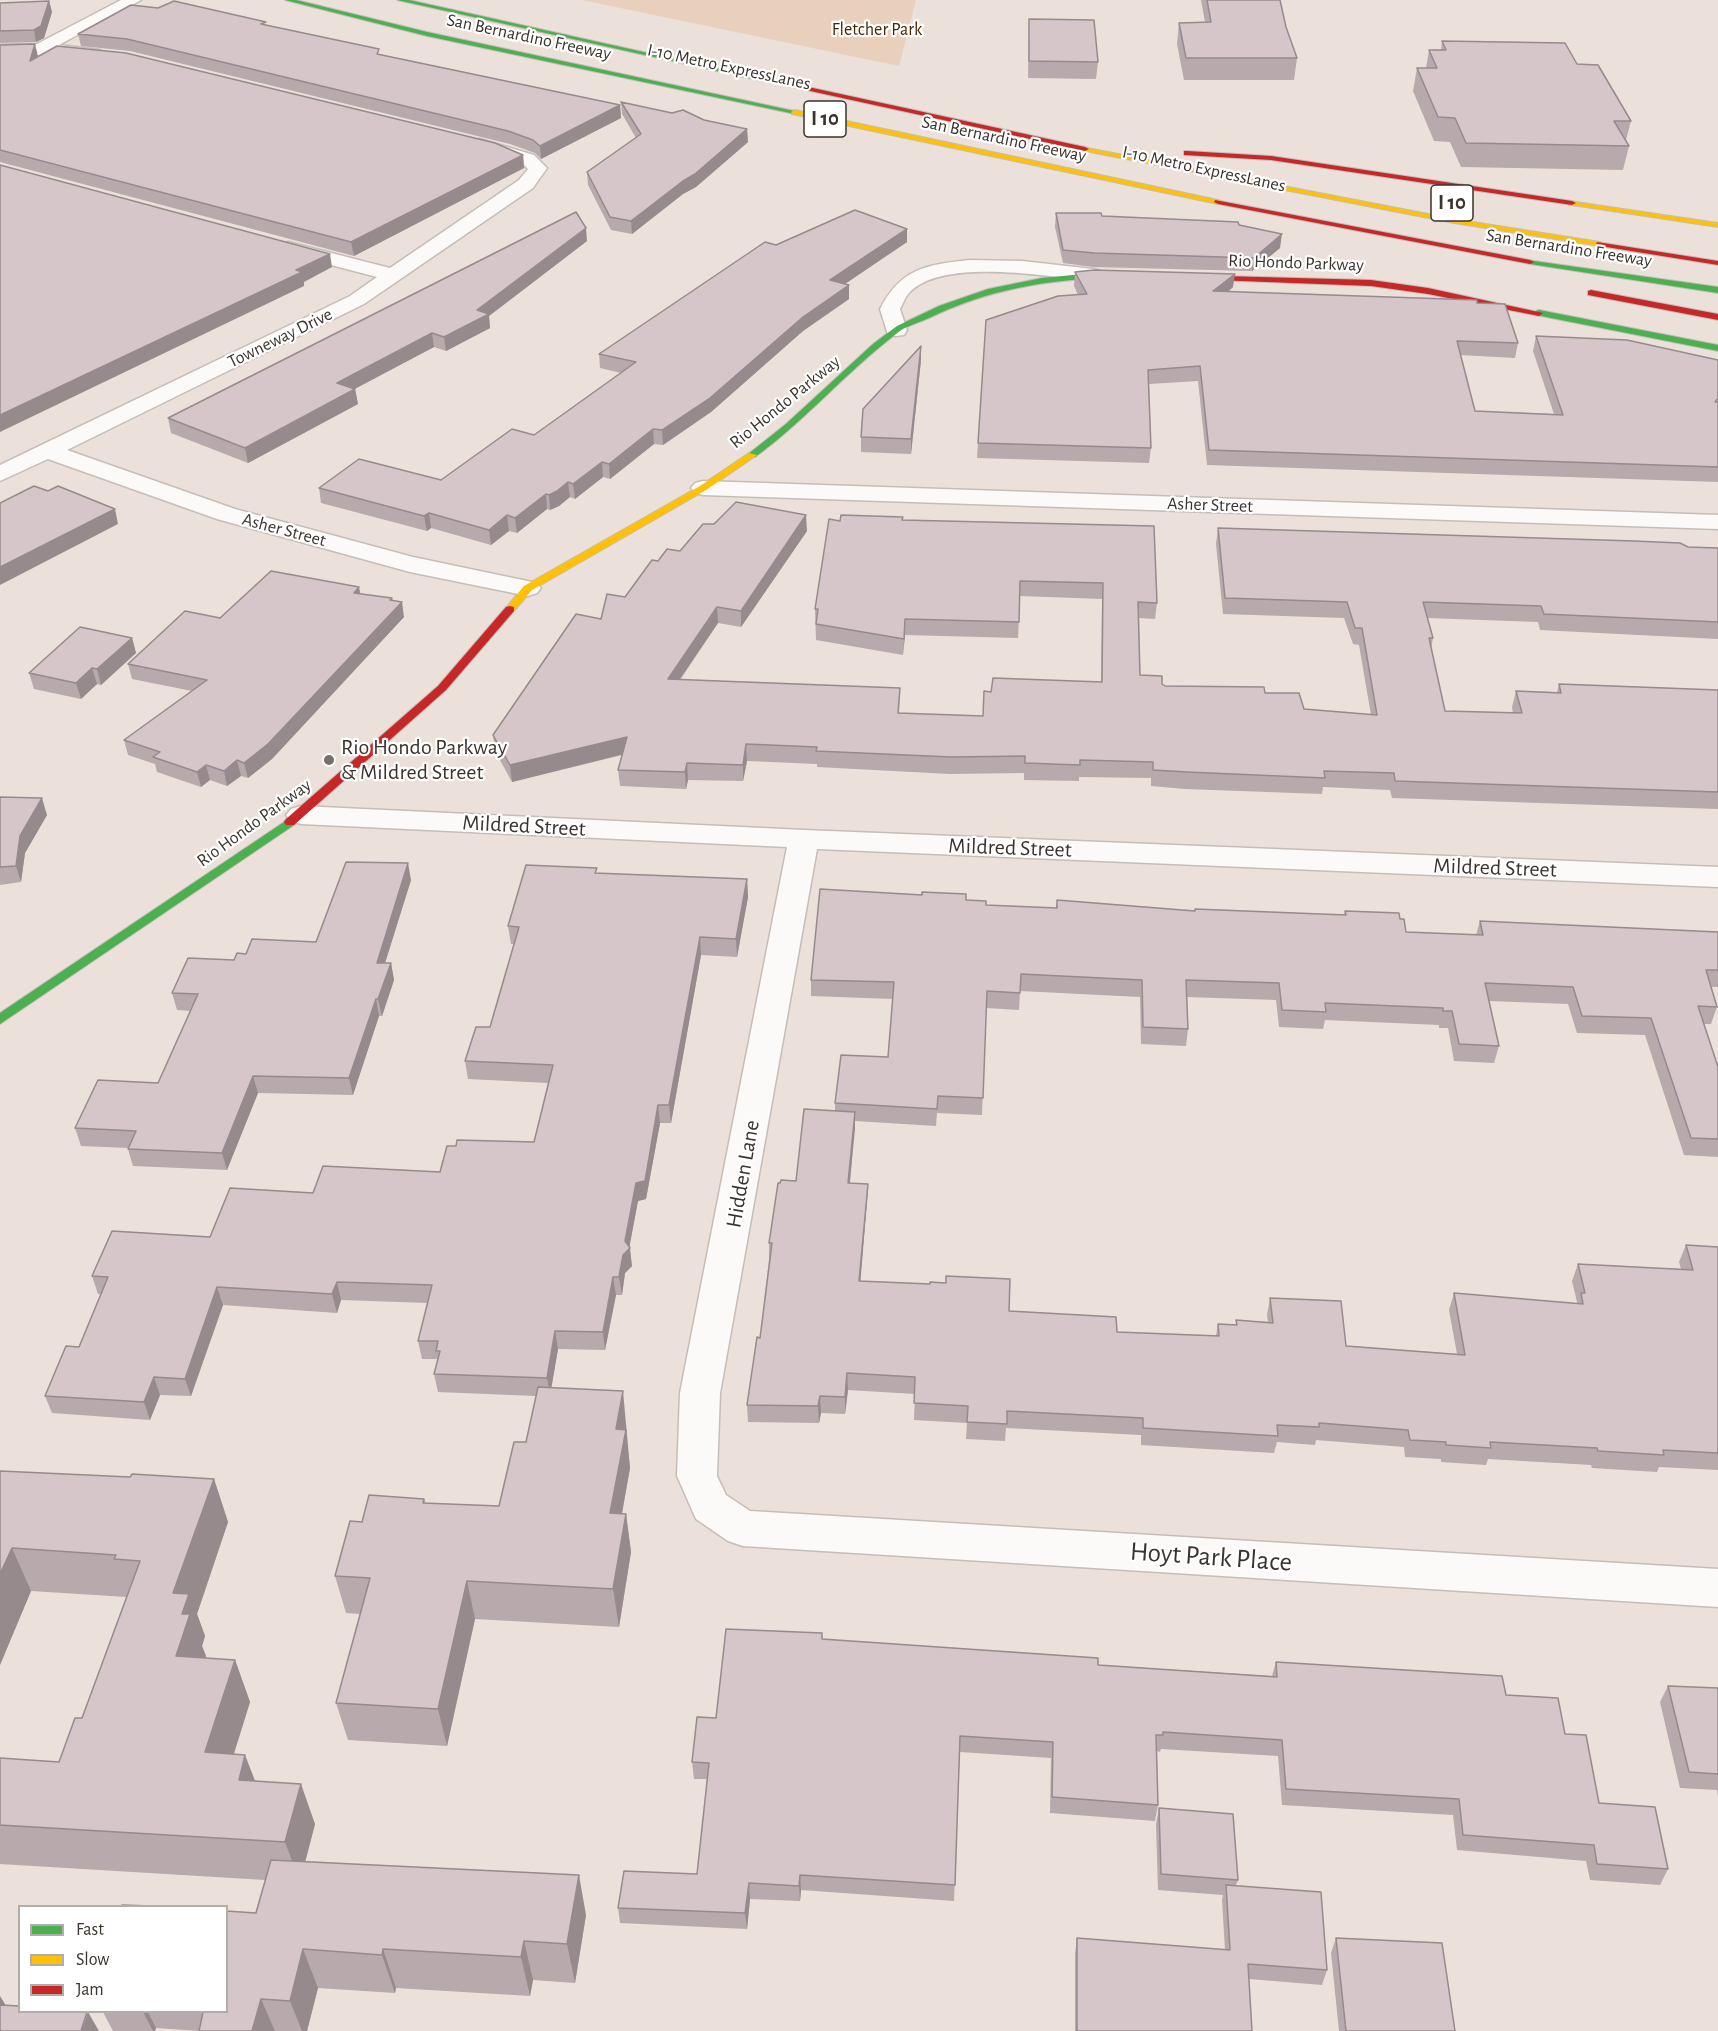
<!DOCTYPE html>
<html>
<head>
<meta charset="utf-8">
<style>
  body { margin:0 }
  #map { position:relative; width:1718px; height:2031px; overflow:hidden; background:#ebe1da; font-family:"Alegreya Sans",sans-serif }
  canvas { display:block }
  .legend { position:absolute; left:18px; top:1905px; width:210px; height:108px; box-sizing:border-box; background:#fff; border:2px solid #b0adab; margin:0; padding:8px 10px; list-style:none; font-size:18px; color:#3a332e }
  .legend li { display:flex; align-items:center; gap:12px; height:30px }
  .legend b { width:30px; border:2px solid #b0adab }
</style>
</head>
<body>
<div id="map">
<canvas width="1718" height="2031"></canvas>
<ul class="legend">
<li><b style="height:8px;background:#4caf50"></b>Fast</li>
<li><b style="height:8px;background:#ffc107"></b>Slow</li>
<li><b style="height:8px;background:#c62828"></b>Jam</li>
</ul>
</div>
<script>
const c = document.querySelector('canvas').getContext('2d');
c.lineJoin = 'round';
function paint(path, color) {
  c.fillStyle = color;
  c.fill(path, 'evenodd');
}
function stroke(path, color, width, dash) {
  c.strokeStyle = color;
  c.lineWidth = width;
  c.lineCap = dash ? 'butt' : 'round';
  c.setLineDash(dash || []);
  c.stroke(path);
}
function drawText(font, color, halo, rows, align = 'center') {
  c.font = font + ' "Alegreya Sans",sans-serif';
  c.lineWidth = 4.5;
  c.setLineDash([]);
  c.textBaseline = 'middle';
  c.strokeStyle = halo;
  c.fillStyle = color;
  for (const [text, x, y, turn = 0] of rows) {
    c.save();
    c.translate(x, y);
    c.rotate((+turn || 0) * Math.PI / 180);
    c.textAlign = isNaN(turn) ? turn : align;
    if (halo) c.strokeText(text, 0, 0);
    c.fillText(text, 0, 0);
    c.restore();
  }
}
const green = new Path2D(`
  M582,0h334l-17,66z`);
const street = new Path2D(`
  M121,0h20l-82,45 41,5 2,3 -2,3 -100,-1v-10l37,-1z
  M480,139l54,16 13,13 -14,20 -169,116 -297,146 168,59 178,48 124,26 4,5 -4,5 -9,3 -118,-24 -193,-53 -169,-60 -48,22v-16l350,-169 27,-19 -96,-25 -3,-4 3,-4 7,-2 102,26 129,-88 9,-11 -6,-6 -48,-15 -3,-4 3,-4z
  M969,260l53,1 71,8 7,2 3,4 -3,4 -7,2c-45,-4 -151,-24 -184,12 -4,4 -6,11 -9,16l7,21 -3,5 -8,1 -8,-1 -8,-26c21,-41 46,-44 89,-49z
  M703,481l1015,34v14l-1015,-34 -8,-2 -4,-5 4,-5z
  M301,806l503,24 914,37v20l-901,-38 -97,544 -3,83 9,19 24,16 968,58v38l-975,-61 -15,-5 -32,-22 -19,-43 3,-83 107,-546 -486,-23 -10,-3 -5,-6 5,-6z`);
const fast = new Path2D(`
  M285,0h11l131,32 372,80 -4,2 -368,-78z
  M397,0h12l356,79 -3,2z
  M1527,260l191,27v6l-188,-29 -4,-2z
  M1093,273l26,1 4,2 -4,2c-67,0 -130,11 -190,40 -11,5 -24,8 -33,16 -50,38 -90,86 -141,123l-8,-2 39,-31 87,-80 24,-18 42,-20 49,-17 54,-11z
  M1539,310l179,35v6l-182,-36v-4z
  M290,818l6,4 -2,3 -294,199v-11z`);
const slow = new Path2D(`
  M795,110l423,90 4,2 -4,2 -426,-90 -1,-2z
  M1082,147l372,72 146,23 4,2 -4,2 -146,-23 -369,-72 -4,-2z
  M1569,201l149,22v4l-146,-22h-3z
  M749,453l8,2 -51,35 -174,100 -18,21 -4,1 -5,-3 19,-23 176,-100z`);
const jam = new Path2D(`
  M762,77l323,70 4,2 -4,2 -325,-71z
  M1187,151l84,5 301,45 4,2 -4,2 -301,-45 -87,-5v-4z
  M1215,200l315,60 4,2 -4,2 -312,-60 -4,-2z
  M1597,242l121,19v4l-118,-19 -4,-2z
  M1186,275l185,5 57,8 115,25 -4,3 -111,-22 -57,-8 -182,-7 -4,-2z
  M1591,290l127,24v6l-130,-25v-4z
  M510,606l4,1v4l-68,79 -152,135h-8l-2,-3 2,-3 152,-133 68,-79z`);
const wall = new Path2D(`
  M1201,0h79l6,27 11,31 -3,22h-110l-7,-36 2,-21 26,-1z
  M49,1l3,11 -8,26 -8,4 -36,1v-40z
  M1029,19l69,43 -2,17 -68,-1z
  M266,25l113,29 241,51 1,13 -80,41 -6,-6 -25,-9 -380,-93 -49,-5 -3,-12z
  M1442,41l135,23 54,57 -5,19 3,6 -6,24 -162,-3 -11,-25 -16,-1 -21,-50 4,-23h9l3,-18h12z
  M0,45l38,12 485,98 1,13 -170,88 -354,-94z
  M621,102l126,27 1,13 -52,45 -13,7 -51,40 -21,-4 -23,-45 -1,-13 49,-34 -14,-24z
  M1056,213l183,12 41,23 -28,23 -159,-4 -30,-4 -8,-36z
  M907,229v13l-62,42 4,1v14l-46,32 -92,81 -48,33 -9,-1 -44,35 -7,-2 -28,22 -5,-2 -11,9 -9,4 -3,-1 -30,24 -8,-2 -18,14 -60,-17 -4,3 -106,-28 -2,-15 122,-8 93,-45 87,-62 -21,-5 -1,-14 177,-109z
  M587,241l-98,75 1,12 -44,23 -12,-4 -79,42 3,15 -110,59 -77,-30 -3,-15z
  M1075,272l158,15 -5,5 249,11 41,40 -3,15 -55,-3 15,56 79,3 -21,-63 3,-15 182,24v122l-511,-17 -9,-84 -49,3 2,64 -2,15 -172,-5 9,-138 92,-25 -4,-9z
  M921,360l-10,94 -50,-2v-15z
  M902,520l252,6 3,77 -2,16 -16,-1 1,57 25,11 100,7 39,16 67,6 -12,-70 -6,-1 -9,-26 -121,-4 -7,-70 2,-16 500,20v91l-178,-9 -2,-8 -111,-4 6,20 -2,11 14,62 68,2 -1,-6 4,-16 41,1 2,-8 159,6v119l-326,-11 -2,-8 -67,-3 -1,7 -137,-5 -34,-3v-8l-72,-1v4l-55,-1v-7l-74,1 -133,-7v-3l-70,-3 -4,20 -55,-1 -2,9 -66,-3 -2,-16 4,-15 -110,27 -17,-31 -2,-16 108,-116 24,-22 33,-36 22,-10 127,-20 -66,96 -23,-4 -38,57 220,8 -1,25 84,3 8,-24 110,-10 1,-83 -82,-3 -2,42 -113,-3 -2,20 -87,-15 -1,-31 25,-88z
  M360,594l33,7 11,16 -132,142 -24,19 -7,-2 -14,10 -17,-6 -9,7 -44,-15 -2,-8 -27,-9 -4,-15 68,-49 -60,-12 -4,-15 92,-46z
  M132,638l4,15 -35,32 -4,-1 -16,15 -47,-10 -5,-16z
  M0,797l47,18 -22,38 -4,29 -21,3z
  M597,873l150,6 1,18 -11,60 -36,-2 -30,168h-11l-14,76 -8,2 -9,47 3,18 -7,7 -3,22h-6l-11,55 -47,-1 -7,39 76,42 -1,4 4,34 -8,46h4l5,38 -12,75 -144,-8 -28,127 -99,-6 -12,-37 24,-89 -14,-1 -11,-37 27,-54 62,-23 2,4 73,3 27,-64 10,-46 -98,-4 -4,-18 4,-15h-16l-4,-18 10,-38 -87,-3 -4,13 -114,-8 -32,91 -31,-1 -10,25 -98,-7 -7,-17 34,-49 22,-53h-3l-6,-18 118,-39 103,-44 127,-21 94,-30 14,-59 -80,-4 -3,-18 25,-34 24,-83h-3l-3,-18z
  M411,880l-26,83h6l3,17 -12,36h-3l-26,79 -95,-2 -31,77 -94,-4 -5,-17v-1l-47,-2 -6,-18 83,-45 33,-72 -14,-1 -5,-17 74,-39 70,-12z
  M966,900l20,5 70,3 1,-8 138,11 149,4 1,-4 55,8 6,13 70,3 4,-14 238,11v55h-7l6,20 -6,17h-7l14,43v90l-34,-2 -39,-120 -68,-2 -9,-29 -79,-3 10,45 -5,17 -40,-2 -6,-33h-9v-3l-114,-5 -2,9 -44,-2 -3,-27 -89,-3 1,32 -2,17 -45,-2 -1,-47 -120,-6 -1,19 -33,-2 -4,107 -45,-2 -1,13 -81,-5 -5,62 18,1 -1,17 -7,81 257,50 99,4 2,-12 18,1v-5l32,2 -1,-7 3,-17 76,48 111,8 -8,-44 5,-17 123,11v-2l-5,-21 6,-17 103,5 -2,-7 7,-17 32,2v223l-59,-3 -2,5 -65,-4 -1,-3 -103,-6 -2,6 -45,-3v-3l-36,-2 -1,-10 -88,-7 -1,5 -38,-3 -3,11 -133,-8v-10l-135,-7 -1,13 -39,-2 1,-16 -53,-3 1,-26 -67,-4 -3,24 -24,-1 -2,10 -71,-1 -1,-17 13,-67 9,-78v-17l27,-62 39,-70v-8l53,-46 5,-58 -82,-3v-16z
  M0,1471l130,6 84,2 14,43 -31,92 8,22 -3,10 4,10v2l29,2 15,42 -16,52 21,27 60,43 -10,38 281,53 -11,68 -42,-3 -3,16 -134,-8 -1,5 -77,-5 -11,43h-108l-43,-3 -1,3h-42l-10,-19h123l39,-132 -265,-16v-106l59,4 23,-44 45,-121 -96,-6 -31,74z
  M822,1633v6l276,26 174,11 4,-14 230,33 59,39 34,69 69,66 -8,16 -70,-5 -4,-19 -129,-11 -4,-35 -171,-10 -4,-49 -117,-7 -1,3 -3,-1 1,54 -3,16 -105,-8 1,-55 -91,-6 -6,149 -153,-11 -1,11 -50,-2 -3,30 -127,-6 -2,-15 79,-34 10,-95h-13l-2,-17z
  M1668,1686l50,2v108l-1,-6 -37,-2 -20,-86z
  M1159,1808l79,72 -2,5 91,85 -5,15 -73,-6 3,52h-177v-77l2,-16 148,12 -3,-50 1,-5 -65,-5 -2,-66z
  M1336,1938l119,93h-116l-8,-78z`);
const shadedWall = new Path2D(`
  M49,1l3,11 -8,26 -8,4 -2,-12z
  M35,44l3,12 -8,5z
  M620,105l1,13 -80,41 -1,-13z
  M747,129l1,13 -52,45 -13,7 -51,40 -1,-13z
  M523,155l1,13 -170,88 -3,-14z
  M586,228l1,13 -98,75 1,12 -44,23 -2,-14 33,-27z
  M907,229v13l-77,52v-14z
  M1282,234l-2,14 -28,23 2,-13z
  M330,254l2,13 -28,15v4l-304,146v-17z
  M1235,274l-2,13 -21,18 1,-14z
  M849,285v14l-46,32 -92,81 -48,33 -1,-15 141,-113z
  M432,333l2,14 -95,50 -2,-14z
  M921,346v14l-10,94v-15z
  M355,389l3,15 -110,59 -3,-15z
  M653,429l1,15 -44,35 -1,-15z
  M602,462l1,15 -28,22 -2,-15z
  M568,482l2,15 -11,9 -9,4 -1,-15z
  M546,494l1,15 -30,24 -2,-15z
  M115,509l3,15 -118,61v-18z
  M429,513l2,15 -4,3 -3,-15z
  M507,515l2,16 -18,14 -2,-15z
  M806,515l1,16 -66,96v-16z
  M359,587l3,15 -8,-9z
  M392,598l2,12 8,-8 2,15 -132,142 -24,19 -4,-15z
  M717,607l1,16 -49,72 -1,-16z
  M905,619v16l-2,20 1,-16z
  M132,638l4,15 -35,32 -4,-16z
  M92,668l5,16 -16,15 -5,-16z
  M627,737l1,16 -116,29 -2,-17z
  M746,744l1,17 -4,20v-16z
  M237,760l4,16 -14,10 -3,-15z
  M687,763l1,17 -2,9 -1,-17z
  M206,765l4,15 -9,7 -4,-15z
  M42,798l5,17 -22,38 -4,29 -5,-16 4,-30z
  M408,863l3,17 -31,99 -3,-16z
  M747,879l1,18 -11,60 -1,-18z
  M700,937l1,18 -30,168 -2,-18z
  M391,963l3,17 -12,36 -4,-17z
  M376,999l3,17 -26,79 -4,-17z
  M253,1076l5,17 -31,77 -5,-17z
  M658,1105l2,18 -14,76 -8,2 -9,48 1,-1 2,18 -7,7 -3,22 -3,-18 17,-94z
  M855,1112v17l-7,71v-17z
  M868,1184l-1,17 -8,98v-18z
  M613,1277l3,18 -11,55 -2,-18z
  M337,1282l4,18 -4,13 -5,-19z
  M217,1287l6,18 -32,91 -6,-17z
  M555,1331l3,18 -8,47 -3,-18z
  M847,1373l1,17 -3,24v-17z
  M154,1377l6,18 -10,25 -6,-18z
  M623,1391l7,77 -15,83 -5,-38 6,-84z
  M820,1396l1,17 -2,10 -1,-17z
  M214,1479l14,43 -31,92 8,22 -3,10 4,10 -14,42 -16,-42 -3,-63z
  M626,1514l5,38 -12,75 -6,-38z
  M12,1548l19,43 -31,74v-91z
  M467,1581l8,38 -28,127 -9,-37z
  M235,1660l15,42 -29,92 -16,-42z
  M245,1755l16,41 -22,-16z
  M301,1784l14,40 -15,58 -15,-40z
  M579,1875l7,40 -11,68 -8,-39z
  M800,1875l1,15 -1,11 -1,-15z
  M749,1883l1,16 -3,30 -2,-16z
  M524,1941l9,39 -3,16 -9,-39z
  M303,1949l15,39 -11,43h-5l-12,-30z
  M383,1949l13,39 -1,5 -13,-38z
  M0,1996l21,34 -21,-15z
  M261,1999l14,32h-23z
  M88,2012l11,19h-18z
  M143,2012h5l8,16 -1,3h-2z`);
const building = new Path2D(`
  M1207,0h73l6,27 11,31h-111l-7,-35 32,-1z
  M49,1l-8,25 -7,4 -34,1v-28z
  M174,1l92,21 -5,2 118,25 -2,5 243,51 -80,41 -7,-6 -25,-9 -381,-92 -49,-5 53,-29 27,3z
  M1029,19l65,1 4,42 -69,-1z
  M1442,41l123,2 12,21 21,1 33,56h-17l15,25 -163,-3 -11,-25 -17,-1 -21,-49h20l-8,-18h17z
  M35,44l-5,17 27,-15 69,7 369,90 28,12 -172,87 -351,-92v-105z
  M621,102l51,11 11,-3 21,10 43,9 -52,45 -12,7 -52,40 -21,-4 -23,-45 54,-38z
  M0,165l330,89 -34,16 6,2 -302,143z
  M855,210l52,19 -77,51 19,5 -46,32 -93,81 -48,32 -9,-1 -44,35 -7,-2 -29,22 -5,-2 -11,9 -8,4 -3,-1 -31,24 -8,-3 -18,15 -60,-17 -5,3 -105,-28 40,-29 82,21 71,-51 22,6 102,-73 -37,-8 166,-112 11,3z
  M576,212l10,16 -109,82 12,4 -45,23 -12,-4 -95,50 18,6 -110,59 -77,-30z
  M1056,213h45l1,3 136,6 1,3 43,9 -28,24 -160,-5 -31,-3z
  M1094,270l141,4 -22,17 264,9v3l28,1 13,39 -61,-2 18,70 88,4 -27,-79 91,4 91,20v38l-3,4h3v65l-509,-17 -9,-84 -52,4 3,78 -173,-5 8,-123 72,-24 29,-2 -12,-22z
  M921,346l-10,93 -50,-2 2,-28z
  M34,486l14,5 10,-5 57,23 -115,58v-64z
  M736,502l70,13 -65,96 -24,-4 -49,72 232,9 -2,25 85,3 1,-25 7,1 2,-14 109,4 1,-99 -83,-2 -1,41 -114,-3 -1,20 -88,-15 2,-15h-3l14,-90 11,2 1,-6 62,2 -1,3 252,6 3,77 -19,-1 2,73 22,1v8l3,2 99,1 1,6h34l5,16 73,6 -15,-87h-7l-8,-26 -122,-4 -7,-70 416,13 46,2 8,4 30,1v74l-174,-8 -3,-8 -118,-4 10,36h-4l16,73 77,2 -6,-22 45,2 -2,-9 159,6v102l-323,-11 -1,-8 -70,-2 1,7 -138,-6 -34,-2v-8l-73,-2v5l-55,-2v-7l-74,1 -135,-6 1,-4 -71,-3 -3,21 -56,-2 -2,9 -67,-2 9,-33 -117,28 -17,-30 83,-121 25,5 6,-25 18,3 27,-37 6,1 9,-12 13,2 23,-27h11z
  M271,571l88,16 -5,6 38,5 -2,2 12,2 -134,142 -24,19 -7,-3 -13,11 -18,-6 -9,7 -44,-15 7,-5 -36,-12 83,-60 -79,-16 57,-53 35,7z
  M80,627l52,11 -35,31 -5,-1 -16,15 -47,-10z
  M0,797l42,1 -22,38 -4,30 -16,1z
  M346,862l62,1 -31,100h14l-13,36h-2l-27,79 -96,-2 -31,77 -94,-4 8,-18 -61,-3 23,-48 60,3 40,-89 -26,-1 16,-35 46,2 3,-7 9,1 6,-15 64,3z
  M526,865l71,3 -2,5 152,6 -11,60 -36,-2 -31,168h-11l-13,76 -9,2 -11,58 5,7 -7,7 -4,22h-6l-10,55 -48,-1 -8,47 -113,-4 6,-23h-4l2,-10h-20l14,-56 -95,-3 -5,12 -115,-7 -32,92 -31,-2 -10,25 -99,-6 21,-50 13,1 29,-70 -16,-1 20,-45 98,6 20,-49 83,5 10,-27 117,6 7,-26h9l1,-6 77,2 19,-77 -88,-4 11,-34h14l29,-100 -11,-1z
  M820,889l102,6v-3l44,2v6l20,1v4l71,3v-8l138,11v-2l151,6 -1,-4 54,2 1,6h4l2,13 77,3 -3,-14 238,11v38h-12l11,37 -19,-1 20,61v72l-27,-1 -40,-120 -69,-2 -9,-29 -88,-4 14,63 -40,-2 -7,-33h-9v-3l-118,-5 1,9 -44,-2 -3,-27 -93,-3 2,49 -45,-2 -1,-47 -121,-6 -1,19 -33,-2 -4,107 -45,-2 -1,13 -102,-6 6,-48 47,2 6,-75 -83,-2z
  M804,1109l51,3 -7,71 20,1 -9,97 71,3v-2l16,1v-7l64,3 -1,32 107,6 1,15 102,4 -1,-12 19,1 -1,-5 37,3 -3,-25 71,3 5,45 119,9 -11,-62 129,11 -2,-11h4l-7,-29 115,6 -7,-25 32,2v206l-55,-3 1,5 -66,-4 -1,-3 -107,-6 1,6 -45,-3v-3l-36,-2 -2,-10 -89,-7v4l-42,-2 1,11 -135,-8v-10l-136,-7v13l-40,-2 1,-16 -54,-3 1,-26 -68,-4 -2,24 -25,-1 -2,10 -71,-1 10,-68 3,1 12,-95h-3l9,-60h2l1,-3 15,1z
  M538,1387l85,4 -7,38 10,1 -16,83 16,1 -13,75 -146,-8 -29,128 -102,-6 34,-125 -35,-2 15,-55 12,1 7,-27 55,4 -1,4 76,3 15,-64h12z
  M0,1471l130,6 2,-3 82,5 -41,114 16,1 -7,20h8l-14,42 59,4 -30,92 40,3 -6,25 62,4 -16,58 -285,-17v-67l59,4 16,-44h7l58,-157 -26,-2 2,-4 -104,-7 -12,26z
  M726,1629l96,4v6l276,19v7l179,12 -1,-15 226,14 4,19 52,3 7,36 21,1 13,68 56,4 13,62 -71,-5 -3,-19 -131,-10 -4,-36 -173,-10 -4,-49 -119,-8v3h-7l2,70 -106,-8 1,-55 -93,-6 -5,149 -155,-10 -1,11 -50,-3 -4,30 -127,-5 6,-37 73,3 12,-111 -17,-1 5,-45 19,1z
  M1668,1686l50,2v86l-29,-2z
  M1159,1808l74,6 5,66 -77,-6z
  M271,1860l308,15 -12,69 -43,-3 -3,16 -138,-8 -1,6 -79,-6 -13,52 -29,-2 -9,32h-53l4,-19h23v-101l30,2z
  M1226,1885l95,7 6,78 -79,-6 4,67h-175v-93l153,12z
  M122,1905l29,1h-30z
  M1336,1938l106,5 13,88h-109z
  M0,2005l20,1v6h67l-6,19h-81z`);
const markers = [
  [329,760,6,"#78706a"]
];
const farParknames = [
  ["Fletcher Park",877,30]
];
const farStreetnames = [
  ["San Bernardino Freeway",529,37,12],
  ["I-10 Metro ExpressLanes",729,67,12],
  ["San Bernardino Freeway",1004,139,12],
  ["I-10 Metro ExpressLanes",1204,169,12],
  ["San Bernardino Freeway",1569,248,9],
  ["Rio Hondo Parkway",1296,263,2],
  ["Towneway Drive",280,338,-26],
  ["Rio Hondo Parkway",785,402,-39],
  ["Asher Street",1210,505,2],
  ["Asher Street",284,530,15],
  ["Rio Hondo Parkway",254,823,-36]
];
const shields = [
  [825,119,42],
  [1452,203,42]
];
const shieldNames = [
  ["I 10",825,119],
  ["I 10",1452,203]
];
const poiNames = [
  ["Rio Hondo Parkway",341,747],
  ["& Mildred Street",341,772]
];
const streetNames = [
  ["Mildred Street",524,826,3],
  ["Mildred Street",1010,848,2],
  ["Mildred Street",1495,868,2],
  ["Hidden Lane",743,1174,-80]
];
const nearStreetnames = [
  ["Hoyt Park Place",1211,1557,4]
];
paint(green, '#e9d0bd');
stroke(street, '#c5bdb8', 3);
stroke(fast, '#c5bdb8', 2);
stroke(slow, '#c5bdb8', 2);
stroke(jam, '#c5bdb8', 2);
paint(street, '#fcfaf9');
paint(fast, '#4caf50');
paint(slow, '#ffc107');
paint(jam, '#c62828');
paint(wall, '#b8a9ad');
paint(shadedWall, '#968a8d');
paint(building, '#d6c5c9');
stroke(building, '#968a8d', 1.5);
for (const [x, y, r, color] of markers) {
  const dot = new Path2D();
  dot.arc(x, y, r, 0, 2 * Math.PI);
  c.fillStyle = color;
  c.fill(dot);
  stroke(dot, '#fff', 2);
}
drawText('18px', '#492502', '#fff', farParknames);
drawText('18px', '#3a332e', '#fff', farStreetnames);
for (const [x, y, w] of shields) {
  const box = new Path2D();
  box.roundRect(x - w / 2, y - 18, w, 36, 4.5);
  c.fillStyle = '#fff';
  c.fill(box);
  stroke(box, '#3a332e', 1.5);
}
drawText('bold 21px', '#3a332e', null, shieldNames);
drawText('22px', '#3a332e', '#fff', poiNames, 'left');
drawText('22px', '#3a332e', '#fff', streetNames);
drawText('27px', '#3a332e', '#fff', nearStreetnames);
</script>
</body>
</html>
